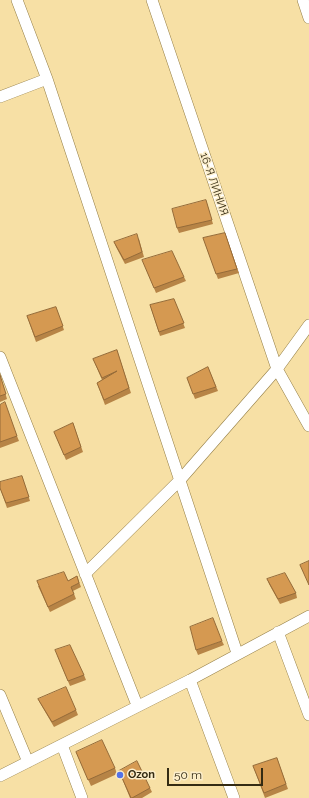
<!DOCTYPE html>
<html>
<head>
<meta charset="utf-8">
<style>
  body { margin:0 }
  #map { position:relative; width:309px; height:798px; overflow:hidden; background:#f7e0a5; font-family:Raleway,sans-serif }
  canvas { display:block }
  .scale { position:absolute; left:167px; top:768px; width:96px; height:18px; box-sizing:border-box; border:2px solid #342b13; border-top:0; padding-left:5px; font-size:12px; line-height:14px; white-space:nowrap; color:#342b13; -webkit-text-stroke:3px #fceecb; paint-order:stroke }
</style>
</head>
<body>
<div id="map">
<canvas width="309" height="798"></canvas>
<div class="scale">50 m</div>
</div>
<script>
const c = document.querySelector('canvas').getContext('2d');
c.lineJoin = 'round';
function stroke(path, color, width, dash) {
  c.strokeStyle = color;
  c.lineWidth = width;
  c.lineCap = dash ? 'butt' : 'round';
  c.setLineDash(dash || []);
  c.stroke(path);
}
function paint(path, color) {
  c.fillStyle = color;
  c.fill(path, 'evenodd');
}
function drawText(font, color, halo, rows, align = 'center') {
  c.font = font + ' Raleway,sans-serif';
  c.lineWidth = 3;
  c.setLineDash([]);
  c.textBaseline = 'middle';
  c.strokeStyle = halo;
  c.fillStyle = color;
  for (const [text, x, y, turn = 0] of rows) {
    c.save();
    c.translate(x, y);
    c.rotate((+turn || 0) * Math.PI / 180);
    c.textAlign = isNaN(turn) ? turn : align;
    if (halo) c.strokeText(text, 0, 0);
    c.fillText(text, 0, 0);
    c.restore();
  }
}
const minor = new Path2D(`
  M17,0l30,79 190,574
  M152,0l125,369 32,57
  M303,0l6,18
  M0,97l47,-18
  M0,357l137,348
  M85,574l95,-94 97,-111 32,-44
  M278,632l31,83
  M190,680l44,118
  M0,695l28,67
  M62,745l20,53
  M0,776l190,-96 119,-64`);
const wall = new Path2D(`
  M206,200l7,24 -34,9 -2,-5z
  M225,233l14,40 -21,6 -15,-41z
  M139,239l5,18 -19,7 -9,-17 -2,-5z
  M144,264l40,13 2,4 -30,12z
  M174,299l11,29 -25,8 -10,-31z
  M56,307l8,23 -28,12 -9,-26z
  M117,350l14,43 -26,12 -8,-22 5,-3 -9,-21z
  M208,367l10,24 -23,8 -8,-21z
  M0,375l7,24 -7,3z
  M0,405l17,31 2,5 -19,7z
  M73,423l10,29 -17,8 -12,-28z
  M22,476l8,25 -23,7 -7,-20z
  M77,576l4,11 -8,4 3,8 -26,13 -12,-26 30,-5z
  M267,579l29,14 1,5 -17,6 -11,-20z
  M222,641l2,4 -26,10 -2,-5z
  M57,655l27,20 2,5 -16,6z
  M38,699l38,11 2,5 -24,12 -14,-24z
  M76,752l39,16 2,6 -26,12z
  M277,758l11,31 -23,9 -12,-32z
  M119,771l31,17 2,4 -10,6h-12z`);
const building = new Path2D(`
  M206,200l6,20 -35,8 -5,-19z
  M225,233l12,36 -21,5 -13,-36z
  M137,234l5,18 -18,8 -10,-18z
  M172,251l12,26 -30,11 -12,-28z
  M174,299l10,24 -25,9 -9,-27z
  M56,307l7,19 -28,11 -8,-21z
  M117,350l12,38 -25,12 -7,-17 20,-12 -15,7 -9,-19z
  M208,367l8,20 -23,7 -6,-16z
  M0,375l6,19 -6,2z
  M5,402l12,34 -17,6v-37z
  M73,423l8,24 -17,8 -10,-23z
  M22,476l7,21 -23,6 -6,-15v-6z
  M309,561v24l-9,-20z
  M64,572l4,9 9,-5 2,7 -8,4 3,7 -26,13 -11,-26z
  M285,573l11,20 -18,6 -11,-20z
  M213,618l9,23 -26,9 -6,-23z
  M70,645l14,30 -16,6 -13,-31z
  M66,687l10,23 -24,12 -14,-23z
  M102,740l13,28 -27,12 -12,-28z
  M277,758l9,26 -22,9 -11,-27z
  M137,761l13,27 -18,10h-1l-12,-27z`);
const markers = [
  [120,775,4,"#5372e7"]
];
const streetNames = [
  ["16-Я ЛИНИЯ",214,184,71]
];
const poiNames = [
  ["Ozon",128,775]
];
stroke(minor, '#957f47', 12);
stroke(minor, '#fff', 11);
paint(wall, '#b78446');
paint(building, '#d59951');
stroke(building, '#956b39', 1);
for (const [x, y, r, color] of markers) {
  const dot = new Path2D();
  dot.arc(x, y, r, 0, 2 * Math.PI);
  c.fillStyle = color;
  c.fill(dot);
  stroke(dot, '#fceecb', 1.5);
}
drawText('11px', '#342b13', '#fceecb', streetNames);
drawText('bold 11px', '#342b13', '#fceecb', poiNames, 'left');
</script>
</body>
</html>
